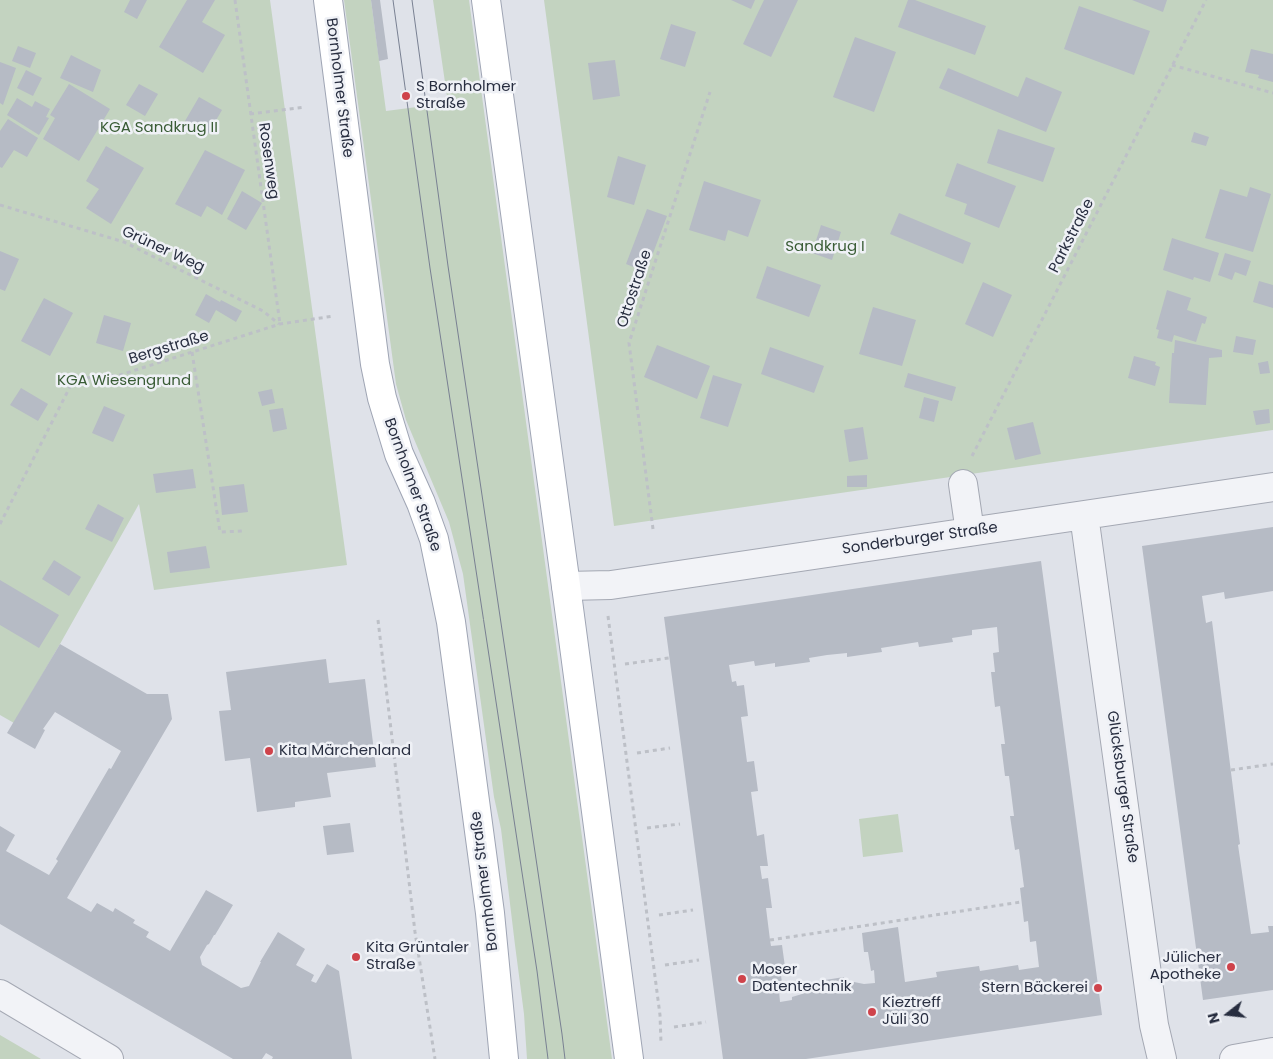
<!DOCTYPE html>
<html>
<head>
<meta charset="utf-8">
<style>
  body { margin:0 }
  #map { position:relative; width:1273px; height:1059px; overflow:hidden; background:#dfe2e9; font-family:Poppins,sans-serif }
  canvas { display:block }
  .north { position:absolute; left:1203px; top:989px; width:50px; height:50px; -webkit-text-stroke:4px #eff1f6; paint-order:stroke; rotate:254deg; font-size:14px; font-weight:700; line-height:20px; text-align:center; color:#282e40 }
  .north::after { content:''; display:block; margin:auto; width:18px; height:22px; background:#282e40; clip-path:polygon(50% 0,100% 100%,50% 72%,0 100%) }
</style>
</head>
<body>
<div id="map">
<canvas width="1273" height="1059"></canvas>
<div class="north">N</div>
</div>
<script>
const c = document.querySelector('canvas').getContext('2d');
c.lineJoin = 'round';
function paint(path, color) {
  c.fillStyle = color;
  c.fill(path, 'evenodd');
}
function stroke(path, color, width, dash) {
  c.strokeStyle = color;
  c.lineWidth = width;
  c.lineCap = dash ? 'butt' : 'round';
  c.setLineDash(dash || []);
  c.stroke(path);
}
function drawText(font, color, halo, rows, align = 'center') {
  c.font = font + ' Poppins,sans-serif';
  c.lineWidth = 5;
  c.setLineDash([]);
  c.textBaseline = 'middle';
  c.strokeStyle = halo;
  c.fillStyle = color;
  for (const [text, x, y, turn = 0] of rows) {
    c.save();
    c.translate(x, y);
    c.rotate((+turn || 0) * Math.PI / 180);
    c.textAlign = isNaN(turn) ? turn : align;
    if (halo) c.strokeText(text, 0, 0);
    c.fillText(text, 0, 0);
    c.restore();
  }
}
const green = new Path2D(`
  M0,0h270l77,565 -193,25 -15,-86 -79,140 -46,79 -14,-8z
  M344,0h27l15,111 62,-8 -15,-103h36l143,1059h-85l-3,-45 -9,-69 -14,-116 -7,-32 -31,-223 -14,-52 -43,-102 -10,-36z
  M544,0h729v430l-659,96z
  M898,814l5,38 -40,5 -4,-38z
  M0,1035l41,24h-41z`);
const building = new Path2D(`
  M130,0h17l-10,19 -13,-7z
  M187,0h28l-13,22 23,13 -22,38 -44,-26z
  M371,0h9l8,59 -9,2z
  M731,0h24l-4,9z
  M764,0h34l-27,57 -28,-13z
  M908,0h7l71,26 -11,29 -77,-28z
  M1132,0h35l-4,12z
  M1079,6l71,25 -16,44 -70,-26z
  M671,24l25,8 -11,35 -25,-8z
  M855,37l41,15 -22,60 -41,-15z
  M18,46l18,7 -6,15 -18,-7z
  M1251,49l22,5v28l-15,-4 1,-3 -14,-3z
  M71,55l30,15 -8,22 -33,-14z
  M615,60l5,36 -27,4 -5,-37z
  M0,62l16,6 -13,37 -3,-2z
  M948,68l70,29 8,-20 36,15 -16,40 -107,-44z
  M26,70l16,8 -9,18 -16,-8z
  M69,84l41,25 -31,52 -36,-22 12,-21 -5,-3z
  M139,84l19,10 -13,22 -19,-11z
  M199,97l23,13 -14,24 -23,-13z
  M17,98l15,9 3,-6 15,8 -4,8 3,1 -10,17 -32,-20z
  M8,119l30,19 -11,19 -13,-7 -12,18 -2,-1v-36z
  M998,129l57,19 -12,34 -56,-19z
  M1194,132l15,5 -3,9 -15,-4z
  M106,146l38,22 -33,56 -25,-16 13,-19 -13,-8z
  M205,150l40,20 -23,45 -15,-9 -6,11 -26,-13z
  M618,156l28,9 -12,40 -27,-8z
  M957,163l59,23 -17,42 -35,-14 3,-10 -22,-8z
  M704,181l57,19 -13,37 -20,-7 -3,11 -36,-11z
  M1250,187l21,7 -18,58 -48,-14 15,-49 27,8z
  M242,191l20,12 -16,27 -19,-11z
  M647,209l20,7 -21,56 -20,-8z
  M899,213l72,30 -8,21 -73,-30z
  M821,225l20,7 -9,28 -20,-7z
  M1172,238l47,15 -9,29 -16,-5 -1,3 -30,-10z
  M0,251l19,8 -14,32 -5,-2z
  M1225,253l26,8 -5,15 -11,-4 -3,8 -14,-5z
  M767,266l54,19 -12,32 -53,-19z
  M1259,281l14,4v23l-20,-6z
  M983,282l29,13 -19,42 -28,-13z
  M1167,290l24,8 -4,12 20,7 -2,7 -3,-1 -6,19 -22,-7 -2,7 -15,-4 2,-8 -3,-1z
  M206,294l14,8 1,-2 21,11 -6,11 -20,-12 -7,13 -14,-8z
  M44,298l29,15 -23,43 -29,-15z
  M873,307l43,13 -14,46 -43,-12z
  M104,315l27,8 -8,28 -27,-8z
  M1236,336l20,4 -3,15 -20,-3z
  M1175,340l47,10v7l-13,1 -3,47 -37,-2 3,-50h2z
  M657,345l53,21 -13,33 -53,-22z
  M770,347l54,19 -10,27 -53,-19z
  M1134,356l22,6 -1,3 5,2 -5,19 -27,-8z
  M1268,361l2,12 -10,1 -2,-11z
  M908,373l48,14 -4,14 -48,-14z
  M713,375l29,9 -14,43 -28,-9z
  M21,388l27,16 -10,17 -28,-16z
  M272,389l3,14 -13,3 -4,-14z
  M924,397l15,4 -5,21 -15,-4z
  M104,406l21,9 -12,27 -21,-9z
  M283,408l4,21 -14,3 -4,-22z
  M1269,409l1,14 -14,2 -3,-14z
  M1033,422l8,32 -26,6 -8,-32z
  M863,427l5,32 -19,3 -5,-32z
  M193,469l3,19 -40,5 -3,-19z
  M867,475v12h-20v-11z
  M244,484l4,28 -26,3 -3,-28z
  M98,504l26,14 -12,24 -27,-13z
  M1273,527v64l-48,8 -1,-7 -22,4 4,27 6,-2 28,223 -2,1 13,89 18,-2 -1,-6h5v64l-70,10 -61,-454z
  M206,546l4,22 -40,5 -3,-21z
  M54,560l27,17 -12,19 -27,-17z
  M1041,561l61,454 -296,44h-83l-59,-442zM997,627l2,25 -6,1 2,19h-4l4,35 5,-1 5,38h-4l4,32h4l5,40h-4l5,34 4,-1 5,38 -4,1 4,34 4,-1 2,21 6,-1 3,26 -20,3 -1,-5 -38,6 -1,-5 -43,6 1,5 -32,5 -7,-55 -36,6 2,19h4l3,19 3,-1 1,13 -11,1 -10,-2 -8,1 -2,-6 -25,4 -7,6v4l-20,6v3l-12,2 -1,-11 4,-1 -3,-22 5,-1 -3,-22 -11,1 -1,-6 -4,-32h6l-4,-30 -6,1 -2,-13h8l-2,-15 -2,-17 -7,2 -6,-44 7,-1 -4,-30 -7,1 -6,-45 7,-1 -4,-31 -7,1 -1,-5 -4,1 -3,-17 25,-4 1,5 20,-3v4l35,-5 -1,-4 18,-3 20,-2v4l35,-5 -1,-4 37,-6 1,5 34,-5 -1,-4 20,-3v-5z
  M0,580l59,35 -20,33 -39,-23z
  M60,644l87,50h21l4,25 -105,179 24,14 6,-9 16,9 2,-4 20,12 -2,3 16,9 -3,5 24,14 36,-61 27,15 -18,30h-1l-5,9 -2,1 -7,12 2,8 39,23 8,-2 12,-24h-1l18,-30 27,17 -9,16 18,10 -3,6 5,2 11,-19 12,7 13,88h-80l1,-2 -7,-4 -4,6h-29l-185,-107 -48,-28v-98l15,9 -9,16 43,24 9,-14 -2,-2 53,-91 2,1 10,-18 -66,-39 -12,17 2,1 -10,19 -28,-16z
  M326,659l3,24 36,-4 11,88 -49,6 4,24 -36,5v5l-38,5 -7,-54 -25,3 -6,-50 12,-1 -5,-38z
  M350,823l4,29 -27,3 -4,-29z`);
const path = new Path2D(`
  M235,0l45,324
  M1172,65l101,28
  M250,114l55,-7
  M0,205l124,37 139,69 16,13
  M192,352l28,180 24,-1
  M972,456l234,-456
  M0,524l74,-145 46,-4 160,-51 54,-8
  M653,529l-24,-186 81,-251
  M608,616l52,399 1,28
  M378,620l37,312 20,127
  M625,664l44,-6
  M637,753l33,-5
  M1231,770l42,-6
  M647,828l33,-4
  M659,915l34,-5
  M770,940l251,-38
  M665,965l34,-5
  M674,1027l32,-5`);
const minor = new Path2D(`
  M963,484l7,48
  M1084,515l70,510 8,34
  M566,586l45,-1 662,-98
  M0,994l109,65
  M1234,1059l39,-7`);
const major = new Path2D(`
  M328,0l47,364 7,34 17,56 22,49 13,36 17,83 39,291 14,146
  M486,0l80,586 63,473`);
const tram = new Path2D(`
  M393,0l37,268 107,703 11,88
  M412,0l36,266 114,768 3,25`);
const markers = [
  [406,96,5,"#cf434b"],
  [269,751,5,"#cf434b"],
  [356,957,5,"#cf434b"],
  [1231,967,5,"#cf434b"],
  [742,979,5,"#cf434b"],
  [1098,988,5,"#cf434b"],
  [872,1012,5,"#cf434b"]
];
const poiNames = [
  ["S Bornholmer",416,87],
  ["Straße",416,104],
  ["Kita Märchenland",279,751],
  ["Kita Grüntaler",366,948],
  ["Straße",366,965],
  ["Jülicher",1221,958,"right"],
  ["Apotheke",1221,975,"right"],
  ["Moser",752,970],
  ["Datentechnik",752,987],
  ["Stern Bäckerei",1088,988,"right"],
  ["Kieztreff",882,1003],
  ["Jüli 30",882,1020]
];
const streetNames = [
  ["Bornholmer Straße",339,88,83],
  ["Rosenweg",268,161,82],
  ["Parkstraße",1072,236,-63],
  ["Grüner Weg",163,250,25],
  ["Ottostraße",635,289,-72],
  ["Bergstraße",169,348,-17],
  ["Bornholmer Straße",412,485,70],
  ["Sonderburger Straße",920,539,-8],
  ["Glücksburger Straße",1122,787,82],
  ["Bornholmer Straße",485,881,-97]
];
const parkNames = [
  ["KGA Sandkrug II",159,128],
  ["Sandkrug I",825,247],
  ["KGA Wiesengrund",124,381]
];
paint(green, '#c3d3c0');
paint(building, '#b6bbc5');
stroke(minor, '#a4a8b3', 30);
stroke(major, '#9fa5b4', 30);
stroke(path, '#bdc0c7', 3, [4, 4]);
stroke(minor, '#f2f3f7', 28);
stroke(major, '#fff', 28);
stroke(tram, '#798092', 1);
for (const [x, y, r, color] of markers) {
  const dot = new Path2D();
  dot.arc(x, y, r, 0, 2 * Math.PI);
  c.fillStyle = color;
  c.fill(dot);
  stroke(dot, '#eff1f6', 2);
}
drawText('15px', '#282e40', '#eff1f6', poiNames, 'left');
drawText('15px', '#282e40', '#eff1f6', streetNames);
drawText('15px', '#395c35', '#eff1f6', parkNames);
</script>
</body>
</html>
